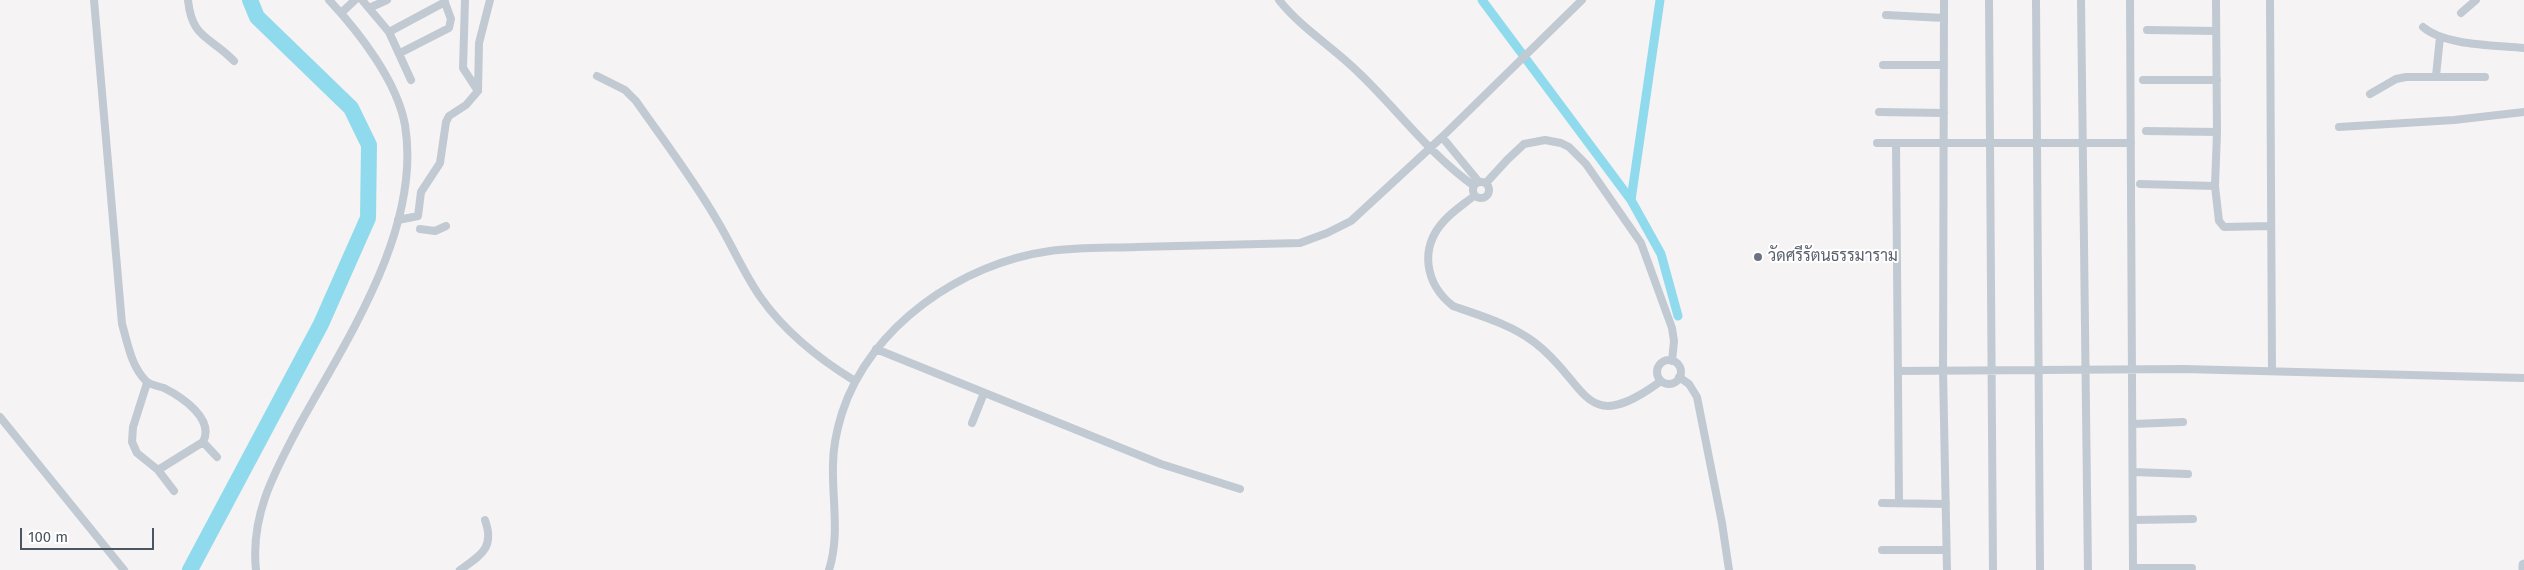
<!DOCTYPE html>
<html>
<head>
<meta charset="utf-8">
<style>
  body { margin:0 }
  #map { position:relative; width:2524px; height:570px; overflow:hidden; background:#f5f3f3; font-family:"Fira Sans",sans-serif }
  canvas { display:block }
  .scale { position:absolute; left:20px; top:528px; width:134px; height:22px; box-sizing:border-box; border:2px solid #4a5661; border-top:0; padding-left:6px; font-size:15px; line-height:18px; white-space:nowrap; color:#4a5661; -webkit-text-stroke:4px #fff; paint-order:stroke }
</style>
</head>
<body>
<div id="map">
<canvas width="2524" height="570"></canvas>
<div class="scale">100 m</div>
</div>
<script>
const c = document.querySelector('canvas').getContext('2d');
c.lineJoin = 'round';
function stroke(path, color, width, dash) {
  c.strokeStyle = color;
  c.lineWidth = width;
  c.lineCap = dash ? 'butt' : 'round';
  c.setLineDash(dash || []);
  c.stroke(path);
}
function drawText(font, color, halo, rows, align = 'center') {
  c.font = font + ' "Fira Sans",Sarabun,sans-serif';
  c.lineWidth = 4;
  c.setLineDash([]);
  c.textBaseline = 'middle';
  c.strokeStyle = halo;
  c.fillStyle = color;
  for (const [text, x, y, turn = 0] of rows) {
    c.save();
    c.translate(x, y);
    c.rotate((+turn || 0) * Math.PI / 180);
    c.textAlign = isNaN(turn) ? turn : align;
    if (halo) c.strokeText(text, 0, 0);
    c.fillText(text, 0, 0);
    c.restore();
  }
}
const canal = new Path2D(`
  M1482,0l149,200 30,54 17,62
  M1631,200l29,-200`);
const river = new Path2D(`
  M190,570l131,-246 47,-106 1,-73 -18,-37 -94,-91 -7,-17`);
const street = new Path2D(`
  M94,0l28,324c6,20 9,42 24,57 4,4 12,5 18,7 18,9 51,31 39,54l-45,28
  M188,0c4,39 22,36 46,61
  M362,0l27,32 22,48
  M465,0l-2,68 15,23
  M1279,0c22,28 54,47 79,72 39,37 72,83 116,114
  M1944,0l-1,371 4,199
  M1989,0l4,570
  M2036,0l4,570
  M2081,0l7,570
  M2130,0l3,570
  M2216,0l1,132 -2,54 4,35 5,6 47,-1
  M2270,0l2,371
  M369,8l18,-8
  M341,13l14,-13
  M2461,13l15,-13
  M1886,15l58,3
  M2423,27c22,19 72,18 101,21
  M2147,30l69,1
  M389,32l56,-30
  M400,53l49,-25 2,-9 -7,-19
  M1883,65h61
  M597,76l28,14 11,11c28,40 58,79 82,121 15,25 26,52 43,76 25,35 58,61 94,83
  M2436,76l4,-39
  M2143,80h74
  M2370,94l26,-15 10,-2h79
  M1879,112l65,1
  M2339,127l115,-7 70,-8
  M2146,131l71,1
  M1442,137l37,45
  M1877,143h254
  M1896,143l3,360
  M1473 190a8 8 0 1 1 16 0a8 8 0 1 1-16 0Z
  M1486,183l21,-23 17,-16 21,-4 16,3 8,4 17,17 55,79 31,85 2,13 -2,20
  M2140,184l75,2
  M1474,196c-10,8 -21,15 -30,25 -25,27 -19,63 9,85 28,10 57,18 81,36 55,41 48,97 127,39
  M398,220l20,-4 3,-24 19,-29 6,-41 3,-6 17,-11 12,-14 1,-48 11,-43
  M420,229l15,2 11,-5
  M876,349l285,115 79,25
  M1657 372a12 12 0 1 1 24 0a12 12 0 1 1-24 0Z
  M1898,371l286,-2 340,9
  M1679,377l10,7 8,13 25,126 7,47
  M147,383l-14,44 -1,15 5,11 21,17 16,21
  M0,417l124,153
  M972,423l12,-30
  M2133,424l50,-2
  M203,442l14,15
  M2133,472l55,2
  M1882,503l64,1
  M2133,520l60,-1
  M1882,550h64
  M2133,568h59
  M256,570c-6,-55 19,-99 44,-146 47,-85 122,-196 105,-299 -8,-44 -46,-93 -76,-125
  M460,570c21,-15 35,-22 25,-50
  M829,570c11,-35 3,-70 4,-105 0,-18 4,-36 9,-52 28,-87 120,-150 208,-162 28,-4 58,-3 87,-4 54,-1 108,-3 163,-4l27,-10 24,-12 91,-84 140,-137`);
const secondary = new Path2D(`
  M2524,570v-5`);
const markers = [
  [1758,257,5,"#6b7280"]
];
const worshipNames = [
  ["วัดศรีรัตนธรรมาราม",1768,257]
];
stroke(canal, '#90daee', 9);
stroke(river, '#90daee', 16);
stroke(street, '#c1cad2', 8);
stroke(secondary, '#c1cbd6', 11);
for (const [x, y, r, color] of markers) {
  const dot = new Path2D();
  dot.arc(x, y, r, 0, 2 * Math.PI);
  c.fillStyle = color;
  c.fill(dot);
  stroke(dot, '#fff', 2);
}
drawText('16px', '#5b616d', '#fff', worshipNames, 'left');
</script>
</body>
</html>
